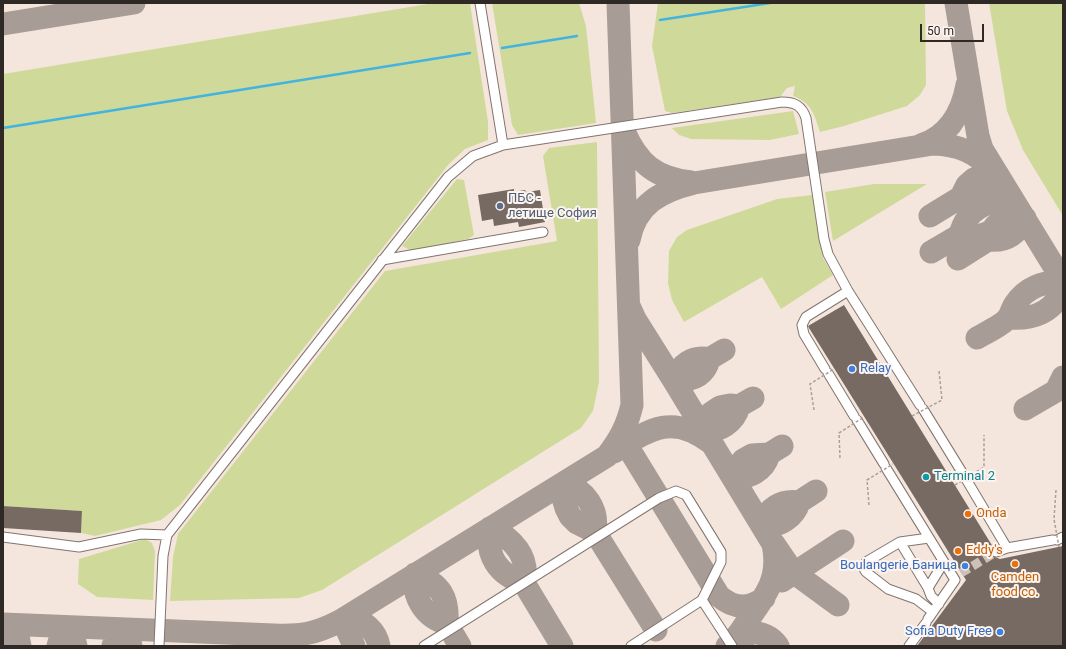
<!DOCTYPE html>
<html>
<head>
<meta charset="utf-8">
<style>
  body { margin:0 }
  #map { position:relative; width:1066px; height:649px; overflow:hidden; background:#f5e6dd; font-family:Roboto,sans-serif }
  canvas { display:block }
  .frame { position:absolute; inset:0; border:4px solid #2f2926; pointer-events:none }
  .scale { position:absolute; left:920px; top:24px; width:64px; height:18px; box-sizing:border-box; border:2px solid #2f2926; border-top:0; padding-left:5px; font-size:12px; line-height:14px; white-space:nowrap; color:#2f2926; -webkit-text-stroke:3px #fdf4ef; paint-order:stroke }
</style>
</head>
<body>
<div id="map">
<canvas width="1066" height="649"></canvas>
<div class="frame"></div>
<div class="scale">50 m</div>
</div>
<script>
const c = document.querySelector('canvas').getContext('2d');
c.lineJoin = 'round';
function paint(path, color) {
  c.fillStyle = color;
  c.fill(path, 'evenodd');
}
function stroke(path, color, width, dash) {
  c.strokeStyle = color;
  c.lineWidth = width;
  c.lineCap = dash ? 'butt' : 'round';
  c.setLineDash(dash || []);
  c.stroke(path);
}
function drawText(font, color, halo, rows, align = 'center') {
  c.font = font + ' Roboto,sans-serif';
  c.lineWidth = 4;
  c.setLineDash([]);
  c.textBaseline = 'middle';
  c.strokeStyle = halo;
  c.fillStyle = color;
  for (const [text, x, y, turn = 0] of rows) {
    c.save();
    c.translate(x, y);
    c.rotate((+turn || 0) * Math.PI / 180);
    c.textAlign = isNaN(turn) ? turn : align;
    if (halo) c.strokeText(text, 0, 0);
    c.fillText(text, 0, 0);
    c.restore();
  }
}
const green = new Path2D(`
  M434,3h36l18,119v18l-23,9 -17,16 -268,340 -19,15 -66,16 -14,-3 1,-22 -79,-5v-432z
  M492,3h87l7,23 10,97 -78,12 -6,-10z
  M658,3h267l1,82 -6,10 -13,11 -63,20 -24,6c-6,-18 -8,-29 -27,-36l2,-10 -8,2 -7,9 -108,16 -7,-2 -13,-65z
  M989,3h74v213l-40,-66 -16,-39z
  M793,111l6,23 -29,6 -79,-1 -12,-4 -7,-7z
  M597,142l2,240 -6,29 -12,17 -259,162 -23,8 -129,3 3,-44 5,-23 207,-263 172,-30 -14,-85 6,-8z
  M457,179l7,1 10,55 -6,4 -56,12 -10,-5z
  M874,184h53l-94,57 -8,-49z
  M812,195l11,63 10,17 -52,34 -19,-32 -78,45 -12,-22 -4,-17 1,-32 8,-14 10,-7 90,-31z
  M145,539l7,4 3,8 -2,49 -56,-3 -19,-13 1,-25z`);
const stream = new Path2D(`
  M660,20l110,-17
  M502,48l75,-12
  M3,128l467,-75`);
const taxiway = new Path2D(`
  M956,3l22,133 4,13 81,132
  M3,24l131,-21
  M624,131c14,33 32,47 67,51
  M921,145c28,-9 41,-33 46,-60
  M930,216l31,-19 6,-12 7,-6 9,-4h15c-6,17 -19,25 -37,22
  M629,240c7,-36 32,-49 65,-57l239,-39c27,1 40,8 60,25
  M931,252l29,-17c6,-26 29,-37 54,-33 -8,24 -29,39 -54,33
  M958,259l30,-19 7,-14 6,-5 12,-4 12,1c-8,17 -19,24 -37,22
  M630,308l5,11 39,62 99,163c7,33 -6,50 -25,76 -6,9 -12,20 -21,26
  M1008,318c24,2 46,-5 55,-30
  M977,338c8,-5 26,-13 31,-20 3,-4 4,-10 7,-14 11,-16 29,-24 48,-21
  M709,359c-4,18 -18,22 -35,22 5,-16 19,-26 35,-22l15,-9
  M739,406c-4,16 -20,28 -36,22l8,-15 9,-6 10,-2 9,1 14,-8
  M1025,409l31,-18 7,-14
  M626,444l93,152c15,13 30,13 45,2
  M614,452c36,-23 58,-39 97,-9
  M769,454c-4,16 -21,27 -37,21l11,-15 9,-5 17,-1 13,-8
  M799,502c-4,15 -21,27 -37,23 5,-17 20,-26 37,-23l17,-11
  M595,532c4,-24 -10,-42 -31,-49l-1,15 3,10 4,8 7,7 18,9 61,98
  M774,544l19,28 45,33
  M782,581l61,-40
  M524,583c6,-26 -11,-45 -34,-55 -5,27 8,47 34,55l38,63
  M3,624l271,11c27,1 41,-1 66,-14l267,-165c13,-17 20,-30 25,-51l-14,-402
  M447,624c2,-27 -7,-41 -32,-50 -3,23 9,43 32,50l13,22
  M5,635l7,-10 5,7 3,14
  M743,643l-3,-11c14,-1 29,1 38,14
  M58,646l3,-11 6,-8 6,7 3,12
  M113,646l4,-11 6,-6 5,6 3,11
  M354,646l-7,-16 1,-14c15,4 28,14 31,30`);
const building = new Path2D(`
  M514,189v3l11,-2 1,2 14,-2 5,32 -26,5 -1,-5 -24,4 -1,-7 -11,2 -4,-26z
  M844,305l149,242 -3,4 2,5 8,3 63,-13v100h-146l49,-66 -157,-252 -1,-2z
  M3,506l79,5 -1,22 -78,-5z`);
const minorTunnel = new Path2D(`
  M961,573l35,-21`);
const minor = new Path2D(`
  M480,3l23,142
  M382,260l161,-28
  M825,369l-21,-35 -2,-9 4,-8 42,-26
  M828,373l26,43
  M923,409l40,65
  M857,420l27,44
  M886,468l69,112 -27,39
  M966,479l41,69 46,-8
  M3,537l76,10 62,-13 26,1
  M929,538l-29,4 -34,20 -3,5 3,5 22,17 28,10 17,13
  M1057,540l6,-3
  M900,542l28,46
  M996,552l11,-4
  M939,604l-8,-8 -3,-8 16,-26
  M159,646l4,-90 4,-21 281,-358 25,-21 30,-11 279,-43c13,0 20,4 24,16l18,121 4,15 20,37 72,114
  M424,646l235,-148 17,-7 10,4 35,57v10l-19,38
  M631,646l71,-46 30,46
  M909,646l17,-23`);
const pathBridge = new Path2D(`
  M814,410l-4,-26 24,-15
  M912,416l30,-16 -3,-29
  M840,458l-1,-25 25,-16
  M955,485l29,-18v-32
  M1056,490l-2,29 5,28
  M869,505l-2,-25 26,-16`);
const markers = [
  [500,206,4,"#5c6f8a"],
  [852,369,4,"#3f7fe0"],
  [926,477,4,"#0f9aa8"],
  [968,514,4,"#e8710a"],
  [958,551,4,"#e8710a"],
  [1015,564,4,"#e8710a"],
  [965,566,4,"#3f7fe0"],
  [1000,632,4,"#3f7fe0"]
];
const serviceNames = [
  ["ПБС -",508,199],
  ["летище София",508,214]
];
const shopNames = [
  ["Relay",860,369,"left"],
  ["Boulangerie Баница",957,566],
  ["Sofia Duty Free",992,632]
];
const cultureNames = [
  ["Terminal 2",934,477]
];
const foodNames = [
  ["Onda",976,514],
  ["Eddy's",966,551],
  ["Camden",1015,578,"center"],
  ["food co.",1015,593,"center"]
];
paint(green, '#cfda9a');
stroke(stream, '#43b3df', 2.5);
stroke(taxiway, '#a89c96', 23);
paint(building, '#776a63');
stroke(minorTunnel, '#cdc0b8', 9, [9, 4.5]);
stroke(minor, '#82756e', 11);
stroke(minor, '#fff', 9);
stroke(pathBridge, '#ab9f98', 1.5, [3, 2]);
for (const [x, y, r, color] of markers) {
  const dot = new Path2D();
  dot.arc(x, y, r, 0, 2 * Math.PI);
  c.fillStyle = color;
  c.fill(dot);
  stroke(dot, '#fdf4ef', 1.5);
}
drawText('13px', '#4e5e75', '#fdf4ef', serviceNames, 'left');
drawText('13px', '#366cbe', '#fdf4ef', shopNames, 'right');
drawText('13px', '#0d838f', '#fdf4ef', cultureNames, 'left');
drawText('13px', '#c56008', '#fdf4ef', foodNames, 'left');
</script>
</body>
</html>
